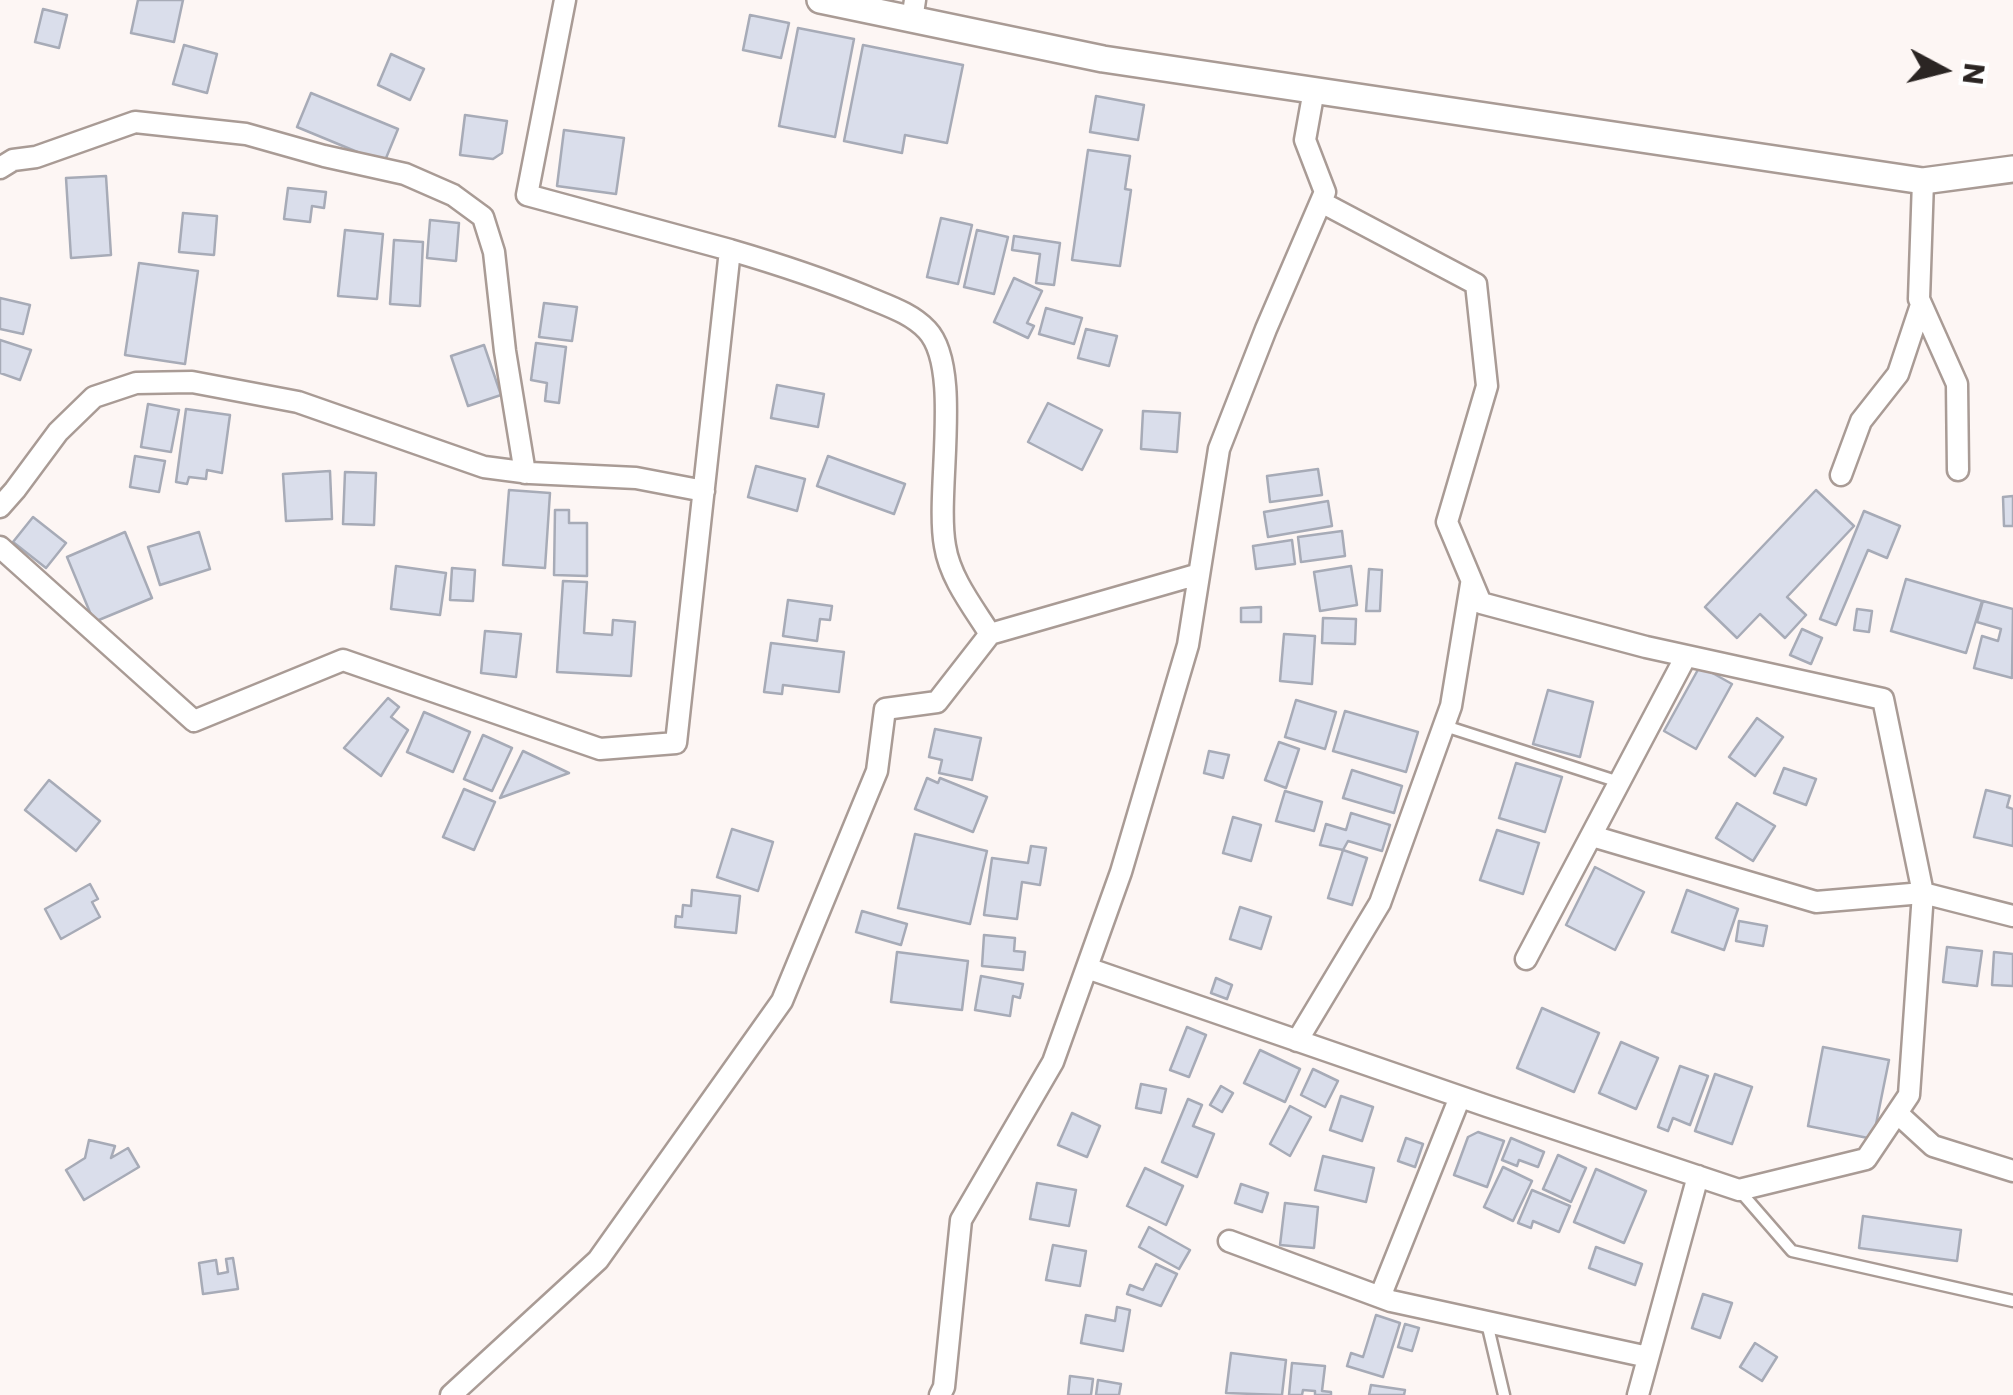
<!DOCTYPE html>
<html>
<head>
<meta charset="utf-8">
<style>
  body { margin:0 }
  #map { position:relative; width:2013px; height:1395px; overflow:hidden; background:#fdf6f4; font-family:Poppins,sans-serif }
  canvas { display:block }
  .north { position:absolute; left:1893px; top:20px; width:100px; height:100px; -webkit-text-stroke:8px #fff; paint-order:stroke; rotate:97deg; font-size:28px; font-weight:700; line-height:40px; text-align:center; color:#2b2523 }
  .north::after { content:''; display:block; margin:auto; width:35px; height:45px; background:#2b2523; clip-path:polygon(50% 0,100% 100%,50% 72%,0 100%) }
</style>
</head>
<body>
<div id="map">
<canvas width="2013" height="1395"></canvas>
<div class="north">N</div>
</div>
<script>
const c = document.querySelector('canvas').getContext('2d');
c.lineJoin = 'round';
function paint(path, color) {
  c.fillStyle = color;
  c.fill(path, 'evenodd');
}
function stroke(path, color, width, dash) {
  c.strokeStyle = color;
  c.lineWidth = width;
  c.lineCap = dash ? 'butt' : 'round';
  c.setLineDash(dash || []);
  c.stroke(path);
}
const building = new Path2D(`
  M138,0h45l-9,42 -43,-9z
  M43,9l24,6 -8,33 -24,-6z
  M750,15l39,8 -8,35 -38,-8z
  M798,28l56,11 -19,98 -56,-11z
  M184,45l33,9 -10,39 -34,-9z
  M863,45l100,20 -16,78 -42,-8 -3,18 -58,-12z
  M391,54l33,15 -14,31 -32,-15z
  M311,93l87,36 -14,34 -87,-36z
  M1096,96l48,9 -6,35 -48,-8z
  M465,115l42,6 -5,32 -9,6 -33,-4z
  M564,130l60,8 -8,56 -59,-8z
  M1088,150l42,6 -5,33 6,1 -11,76 -48,-6z
  M106,176l5,79 -40,3 -5,-80z
  M288,188l38,4 -2,16 -12,-2 -2,16 -26,-3z
  M183,213l34,3 -3,39 -35,-3z
  M941,218l31,7 -14,59 -31,-7z
  M430,220l29,3 -3,38 -29,-3z
  M345,230l38,4 -6,65 -39,-3z
  M977,230l31,7 -14,57 -30,-7z
  M1014,236l46,7 -6,42 -18,-2 4,-29 -28,-4z
  M394,240l29,2 -3,64 -30,-2z
  M139,263l59,8 -13,93 -60,-9z
  M1014,278l28,13 -15,32 7,3 -6,12 -34,-16z
  M0,298l30,7 -7,29 -23,-5z
  M544,303l33,4 -5,34 -33,-4z
  M1046,308l36,10 -8,26 -35,-10z
  M1086,329l31,7 -8,30 -31,-8z
  M0,340l31,10 -11,30 -20,-7z
  M536,343l30,4 -7,56 -14,-2 2,-18 -16,-3z
  M484,345l17,50 -33,11 -17,-50z
  M777,385l47,9 -6,33 -47,-9z
  M1048,403l54,27 -20,40 -54,-28z
  M148,404l31,6 -8,42 -30,-5z
  M186,409l44,6 -8,58 -15,-3 -1,9 -17,-2 -2,7 -11,-2z
  M1143,411l37,2 -3,39 -36,-3z
  M135,456l30,5 -6,31 -29,-5z
  M828,456l77,28 -11,30 -77,-28z
  M756,466l49,13 -8,32 -49,-14z
  M1318,469l4,26 -52,7 -3,-26z
  M330,471l2,48 -46,2 -3,-47z
  M345,472l31,1 -2,52 -31,-1z
  M509,490l41,3 -5,75 -42,-3z
  M1816,490l38,36 -67,71 19,18 -21,23 -25,-24 -23,24 -32,-31z
  M2013,496v30h-9l-1,-29z
  M1328,501l4,25 -64,11 -4,-25z
  M555,510h14v13h18v53l-33,-1z
  M1864,511l36,15 -13,32 -19,-8 -32,75 -16,-6z
  M33,517l33,26 -20,25 -33,-26z
  M1342,531l3,25 -44,6 -3,-25z
  M125,532l27,66 -58,24 -27,-65z
  M199,532l11,37 -50,16 -12,-38z
  M1292,540l3,24 -39,5 -3,-23z
  M396,566l50,7 -6,42 -49,-6z
  M1351,566l6,39 -37,6 -6,-39z
  M452,568l23,2 -2,31 -23,-1z
  M1369,569l13,1 -2,41h-14z
  M1906,579l76,22 -16,52 -75,-22z
  M563,581l24,1 -3,51 28,2 1,-15 22,2 -4,54 -74,-4z
  M788,600l44,6 -2,14 -10,-1 -3,22 -34,-5z
  M1983,601l30,8 -1,69 -38,-10 8,-32 16,5 3,-12 -24,-7z
  M1261,607v15h-20v-14z
  M1857,609l15,2 -3,21 -15,-2z
  M1323,618l33,1 -1,25 -33,-1z
  M1802,629l20,9 -11,26 -21,-9z
  M485,631l36,3 -5,43 -35,-4z
  M1284,634l31,2 -3,48 -32,-3z
  M771,643l73,9 -5,40 -56,-7 -1,9 -18,-2z
  M1700,666l32,18 -36,65 -32,-18z
  M1548,690l45,12 -13,55 -47,-13z
  M388,698l11,9 -8,10 17,13 -27,46 -37,-28z
  M1296,700l40,12 -11,37 -40,-12z
  M1345,711l73,21 -12,40 -73,-21z
  M424,712l46,20 -17,40 -46,-20z
  M1757,718l26,19 -28,39 -26,-19z
  M935,729l46,9 -9,42 -33,-7 3,-13 -13,-3z
  M483,735l29,13 -20,43 -28,-12z
  M1279,742l20,7 -13,39 -21,-8z
  M523,751l46,22 -69,25z
  M1209,751l20,4 -6,23 -19,-5z
  M1516,763l46,14 -17,55 -46,-14z
  M1784,768l32,11 -10,26 -32,-12z
  M1352,770l50,16 -8,27 -51,-15z
  M927,778l11,5 2,-5 47,19 -14,35 -58,-23z
  M49,780l51,41 -24,30 -51,-41z
  M464,789l31,13 -21,48 -31,-13z
  M1986,790l24,6 -3,11 6,2v37l-39,-9z
  M1285,791l37,11 -8,29 -38,-10z
  M1737,803l38,23 -22,35 -37,-23z
  M1351,813l39,12 -8,26 -34,-10 -5,9 -23,-5 6,-21 20,6z
  M1233,817l28,8 -10,36 -28,-8z
  M732,829l41,13 -15,49 -41,-14z
  M1497,830l42,13 -16,51 -43,-14z
  M915,834l72,17 -17,73 -72,-16z
  M1031,846l15,2 -6,37 -18,-3 -5,37 -33,-4 8,-57 36,5z
  M1343,850l24,8 -15,47 -24,-7z
  M1595,867l49,25 -29,58 -49,-25z
  M90,884l8,15 -6,3 8,15 -39,22 -16,-30z
  M692,890l48,6 -4,37 -61,-6 1,-11 6,1 1,-12 8,1z
  M1687,890l51,19 -14,41 -52,-18z
  M1240,907l31,10 -10,32 -31,-10z
  M862,911l45,13 -6,21 -45,-13z
  M1739,921l28,5 -4,20 -27,-5z
  M984,935l31,3 -1,13 11,1 -2,18 -41,-4z
  M1947,947l35,4 -5,35 -34,-4z
  M897,952l71,9 -6,49 -71,-8z
  M1994,952l19,2v32l-21,-1z
  M981,976l42,8 -3,14 -7,-2 -3,20 -35,-6z
  M1216,978l16,7 -5,14 -16,-6z
  M1542,1008l57,25 -25,59 -57,-24z
  M1187,1027l19,8 -17,42 -19,-7z
  M1621,1042l37,16 -22,51 -37,-16z
  M1823,1047l66,13 -16,79 -65,-13z
  M1260,1050l40,19 -15,33 -41,-19z
  M1680,1066l28,10 -18,49 -17,-7 -5,13 -10,-4z
  M1313,1069l25,12 -13,26 -24,-12z
  M1715,1074l37,13 -20,57 -37,-13z
  M1141,1084l25,5 -5,24 -25,-5z
  M1221,1086l12,7 -11,19 -12,-7z
  M1341,1096l32,11 -11,34 -32,-11z
  M1188,1099l14,6 -9,21 21,8 -17,43 -35,-15z
  M1290,1106l21,11 -21,39 -20,-12z
  M1072,1113l28,13 -13,31 -29,-12z
  M1478,1132l26,9 -17,46 -33,-12 14,-38z
  M1406,1138l17,6 -8,23 -17,-6z
  M1511,1138l33,14 -6,15 -19,-7 -2,6 -15,-6z
  M89,1140l26,6 -4,12 17,-10 11,19 -55,33 -18,-30 19,-12z
  M1558,1155l28,13 -15,34 -28,-13z
  M1323,1156l51,12 -8,34 -51,-12z
  M1503,1167l29,14 -19,40 -29,-14z
  M1145,1168l38,18 -17,39 -39,-19z
  M1596,1169l50,22 -22,52 -50,-21z
  M1037,1183l39,7 -7,36 -39,-7z
  M1241,1184l27,9 -6,19 -27,-9z
  M1532,1190l38,16 -11,26 -26,-11 -2,7 -13,-5z
  M1285,1203l33,4 -4,41 -34,-3z
  M1863,1216l98,14 -4,31 -98,-13z
  M1149,1227l41,23 -11,19 -40,-22z
  M1053,1245l33,6 -6,35 -34,-6z
  M1596,1247l46,17 -7,21 -46,-17z
  M233,1258l5,31 -35,5 -4,-31 17,-3 2,14 10,-2 -2,-13z
  M1156,1264l21,10 -16,32 -34,-12 3,-9 13,5z
  M1703,1294l29,9 -12,35 -28,-10z
  M1117,1307l13,3 -7,41 -42,-8 5,-28 29,6z
  M1376,1315l24,8 -17,54 -36,-11 4,-13 12,4z
  M1405,1324l14,4 -7,23 -14,-4z
  M1755,1343l22,14 -15,24 -22,-14z
  M1231,1353l55,7 -4,35 -56,-2z
  M1292,1363l33,3 -3,25 9,1v3h-16v-4l-12,-1 -1,5h-13z
  M1070,1376l23,3 -2,16h-23z
  M1098,1380l23,4 -2,11h-23z
  M1371,1385l34,5 -1,5h-35z`);
const service = new Path2D(`
  M1445,726l174,56
  M1739,1190l53,61 221,50
  M1487,1323l17,72`);
const minor = new Path2D(`
  M912,20l3,-20
  M0,168l13,-8 23,-3 99,-35 111,12 78,22 81,18 48,21 30,22 11,35 11,99 20,122
  M1923,181l-4,118 38,85 1,86
  M1321,202l155,82 11,102 -40,136 34,81 165,44 237,52 40,194 90,23
  M730,250c48,14 91,28 137,47 21,9 44,16 60,33 36,38 8,162 18,216 5,32 28,61 45,88
  M1841,475l20,-54 37,-47 23,-69
  M0,507l15,-17 43,-58 36,-35 42,-14 56,-1 106,20 186,65 46,6 106,5 68,13
  M0,547l194,174 149,-61 257,89 76,-6 54,-493 -203,-55 38,-195
  M1526,959l160,-303
  M1087,968l400,138 252,84 127,-31 43,-64 14,-202 -107,9 -224,-66
  M1297,1041l83,-138 71,-197 20,-122
  M1897,1113l36,33 80,25
  M1229,1241l162,60 257,56
  M1380,1297l80,-200
  M451,1395l147,-135 184,-259 95,-230 8,-62 52,-7 53,-68 209,-60
  M940,1395l4,-8 17,-167 92,-158 68,-190 67,-227 31,-196 47,-120 59,-137 -20,-52 9,-50
  M1638,1395l60,-219`);
const tertiary = new Path2D(`
  M820,0l283,59 820,122 90,-12`);
paint(building, '#dadeeb');
stroke(building, '#a7abb7', 2.5);
stroke(service, '#a99b95', 15);
stroke(minor, '#a99b95', 25);
stroke(tertiary, '#a99b95', 30);
stroke(service, '#fff', 10);
stroke(minor, '#fff', 20);
stroke(tertiary, '#fff', 25);
</script>
</body>
</html>
